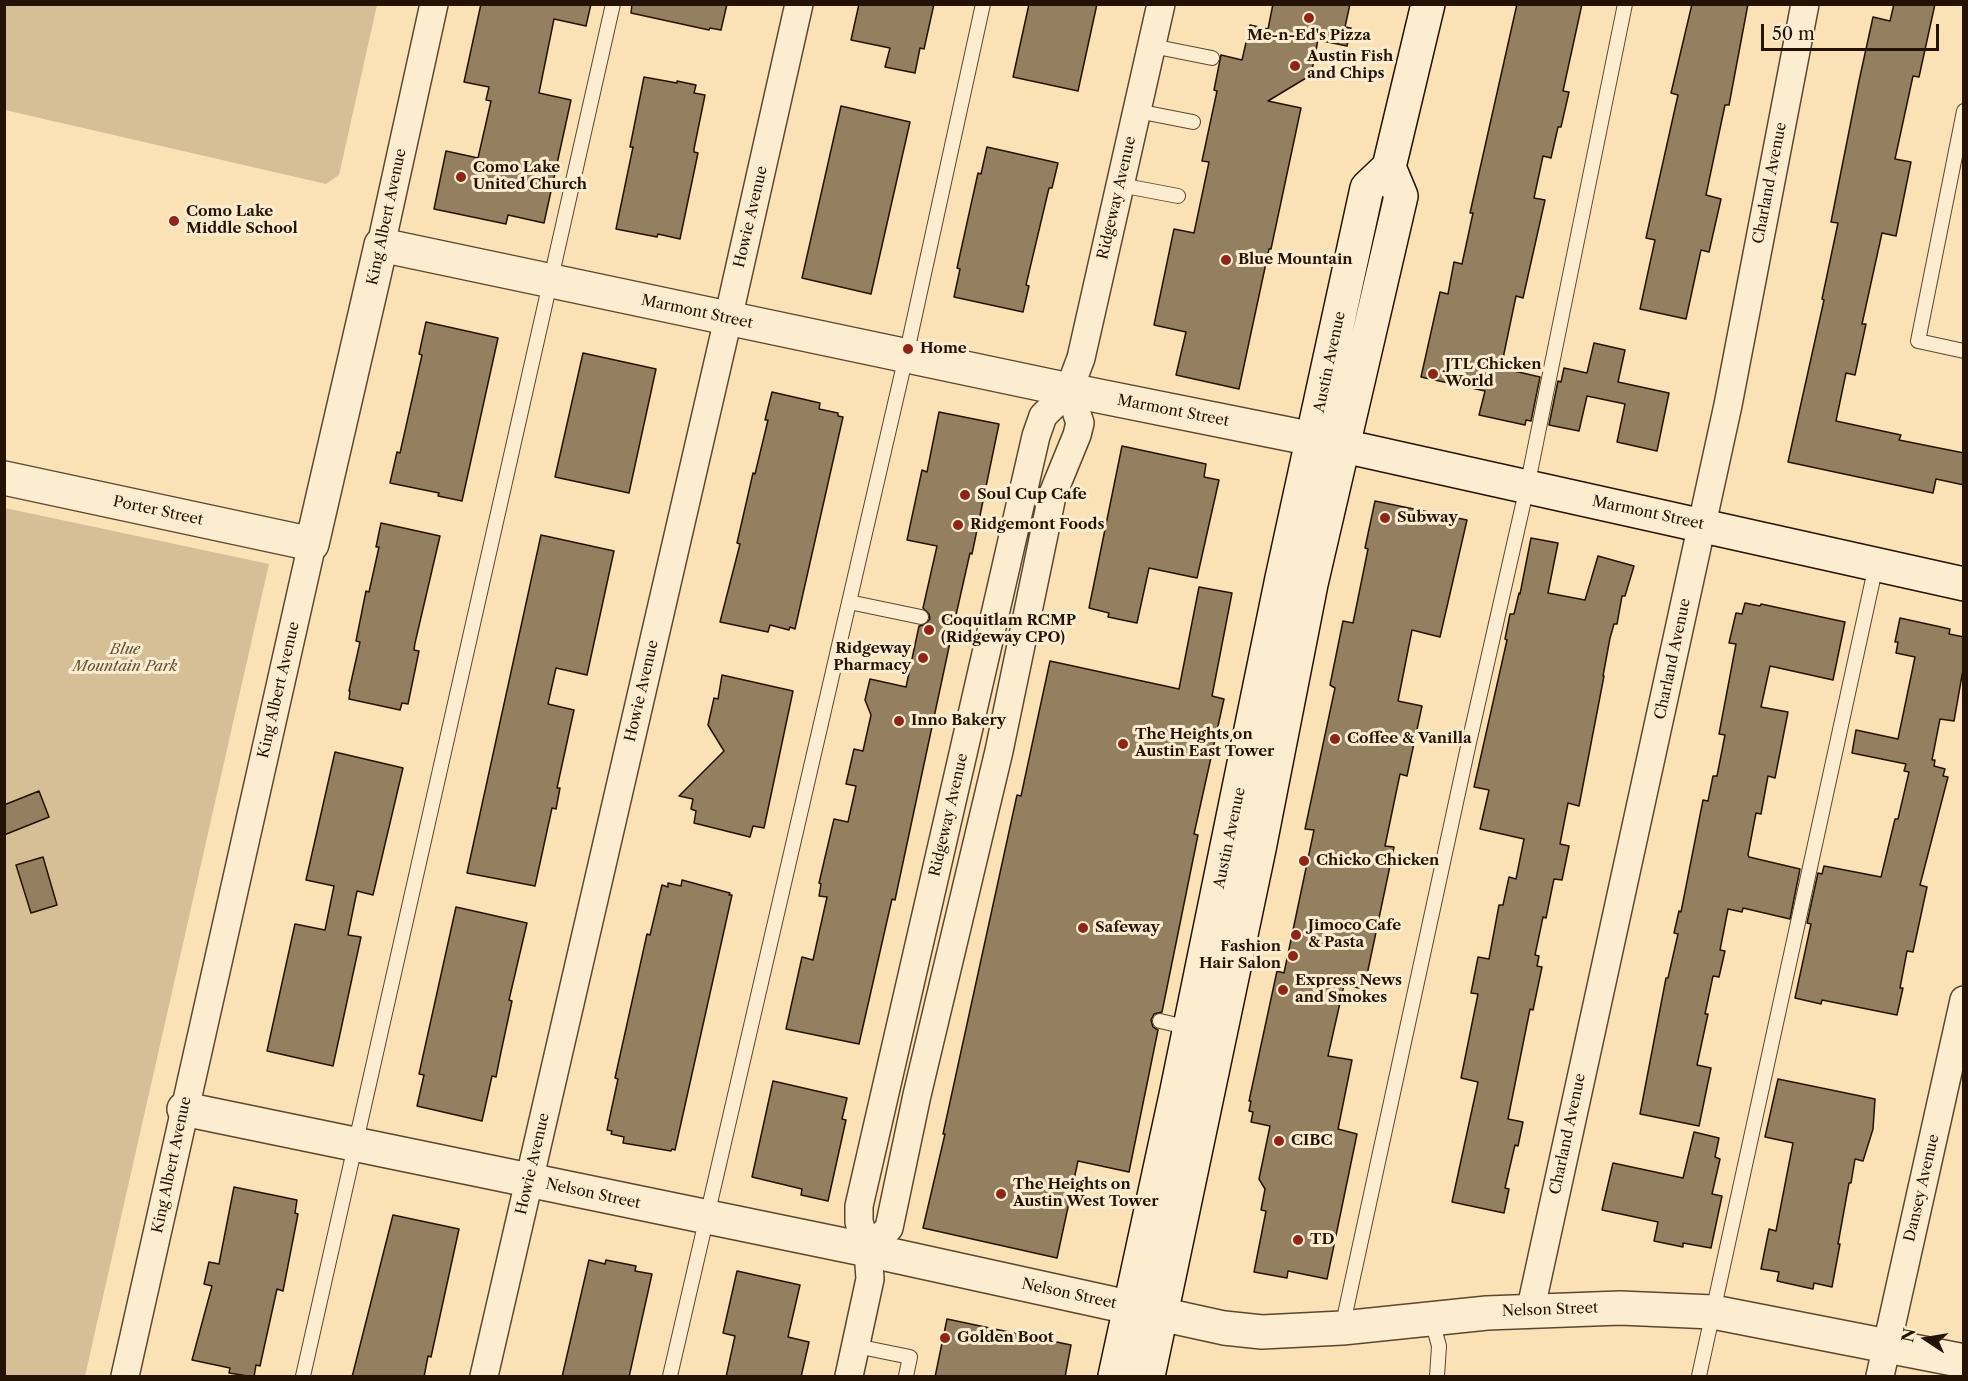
<!DOCTYPE html>
<html>
<head>
<meta charset="utf-8">
<style>
  body { margin:0 }
  #map { position:relative; width:1968px; height:1381px; overflow:hidden; background:#fbe2b6; font-family:"Libre Caslon Text",serif }
  canvas { display:block }
  .frame { position:absolute; inset:0; border:6px solid #241302; pointer-events:none }
  .north { position:absolute; left:1896px; top:1309px; width:60px; height:60px; -webkit-text-stroke:4px #fcecd0; paint-order:stroke; rotate:282deg; font-size:16px; font-weight:700; line-height:24px; text-align:center; color:#241302 }
  .north::after { content:''; display:block; margin:auto; width:21px; height:27px; background:#241302; clip-path:polygon(50% 0,100% 100%,50% 72%,0 100%) }
  .scale { position:absolute; left:1761px; top:24px; width:178px; height:27px; box-sizing:border-box; border:3px solid #241302; border-top:0; padding-left:8px; font-size:18px; line-height:21px; white-space:nowrap; color:#241302; -webkit-text-stroke:4px #fcecd0; paint-order:stroke }
</style>
</head>
<body>
<div id="map">
<canvas width="1968" height="1381"></canvas>
<div class="frame"></div>
<div class="north">N</div>
<div class="scale">50 m</div>
</div>
<script>
const c = document.querySelector('canvas').getContext('2d');
c.lineJoin = 'round';
function paint(path, color) {
  c.fillStyle = color;
  c.fill(path, 'evenodd');
}
function stroke(path, color, width, dash) {
  c.strokeStyle = color;
  c.lineWidth = width;
  c.lineCap = dash ? 'butt' : 'round';
  c.setLineDash(dash || []);
  c.stroke(path);
}
function drawText(font, color, halo, rows, align = 'center') {
  c.font = font + ' "Libre Caslon Text",serif';
  c.lineWidth = 6;
  c.setLineDash([]);
  c.textBaseline = 'middle';
  c.strokeStyle = halo;
  c.fillStyle = color;
  for (const [text, x, y, turn = 0] of rows) {
    c.save();
    c.translate(x, y);
    c.rotate((+turn || 0) * Math.PI / 180);
    c.textAlign = isNaN(turn) ? turn : align;
    if (halo) c.strokeText(text, 0, 0);
    c.fillText(text, 0, 0);
    c.restore();
  }
}
const green = new Path2D(`
  M5,4l372,1 -38,170 -13,9 -321,-74z
  M5,508l264,56 -184,812h-80z`);
const building = new Path2D(`
  M481,4h110l-5,22 -32,-7 -15,74 32,7 -27,123 -36,-8 -2,9 -72,-15 12,-58 32,7 13,-57 -5,-1 3,-13 -25,-5z
  M632,4h95l-6,26 -11,-2 -1,2 -78,-17z
  M859,4h75l-10,45 -4,-1 -5,25 -30,-6 5,-19 -39,-8z
  M1029,4h68l-19,87 -65,-14z
  M1273,4h77l-5,23 6,1 -4,18 -29,-6 -7,35 -43,26 33,7 -30,141h-2l-30,140 -63,-14 10,-43 -32,-7 20,-96 20,4 15,-71 -7,-1 15,-70 -3,-1 7,-35 21,5 8,-35 18,4z
  M1517,4h65l-19,87 6,1 -8,35h-3l-7,31 -8,-2 -9,42 11,2 -22,98 -7,-2 -15,72 39,9 -9,44 -5,-1 -1,5 -46,-10 6,-24 -64,-14 19,-85 8,2 6,-32 8,2 11,-51h-3z
  M1692,4h56l-19,101h-4l-19,90 15,4 -12,53 -8,-2 -15,69 -46,-10 15,-69 -9,-2 32,-143 -7,-2z
  M1894,4h41l-16,73 -6,-1 -18,83 16,3 -15,74 -14,-3 -20,91h4l-11,51 -9,-2 -10,48 65,14 -2,5 65,13v32l-28,-6 -3,14 -145,-31 36,-162 -2,-1 16,-76 -7,-1 28,-141 14,-64 17,4z
  M644,77l33,6v-2l19,4 -2,8 11,2 -11,54v3l4,1 -18,86 -22,-5 -1,3 -41,-8 17,-82h-3z
  M841,106l69,16 -39,172 -69,-16z
  M987,147l71,16 -6,25h-3l-23,97 3,1 -6,26 -69,-15 6,-28 -3,-1 21,-95 3,1z
  M426,322l72,16 -36,163 -24,-5 1,-3 -49,-10 7,-31 3,1 22,-98 -3,-1z
  M1594,343l31,7 -7,32 51,11 -12,58 -40,-9 8,-38 -38,-8 -8,35 -30,-6 9,-44 3,1 3,-14 23,5z
  M583,353l73,16 -27,124 -74,-16z
  M772,392l48,11 -1,6 19,4v3l5,1 -48,212 -5,-2 -1,3 -19,-5 -2,7 -48,-10 20,-78 -3,-1 16,-70 2,1 13,-54h-3z
  M939,412l60,12 -27,130 -2,-1 -14,62 -8,2 -3,5 2,8 5,3 -57,267 -3,-1 -33,145 -73,-15 16,-72 11,3 14,-63 -8,-1 2,-12 -2,-1 15,-64 14,3 8,-36 -10,-2 8,-35 9,2 8,-36 -6,-15 5,-21 36,8 13,-61 5,-1 6,-6 -1,-5 -6,-6 14,-62 -30,-6 15,-70 5,2z
  M1122,446l84,18 -2,13 15,3 -22,98 -48,-10 -12,55 -29,-6 1,-4 -20,-5z
  M1375,501l92,19 -27,117 -28,-7 -14,71 24,5 -15,70 -7,-2 -15,72 9,1 -30,142 -20,-4 -16,71 24,4 -14,69 19,5 -30,145 -39,-8 -1,7 -33,-6 12,-61 -5,-1 4,-21 -6,-10 11,-53 -19,-4 2,-10 -4,-1 2,-10h-2l28,-130 7,2 30,-143 -9,-1 30,-141 -5,-3 13,-64 10,2 15,-74 -3,-1z
  M381,523l59,13 -25,107 -1,7 5,1 -11,53 -6,-1 -2,7 -51,-11 1,-8h-1l11,-49 -4,-1 10,-50 3,1 10,-45h-3z
  M541,535l73,16 -27,124 -31,-7 -8,36 26,6 -17,78h3l-4,21 -4,-1 -17,78 -68,-13z
  M1531,538l27,5 -10,50 37,7 13,-44 36,10 -9,30h-3l-5,28h-3l-4,14 -7,38h1l-25,130 -11,-3 -8,41 9,2 -7,34 -8,-1 -8,39 -3,-1 -8,38 4,1 -2,10 5,1 -9,43 -3,-1 -22,110 15,3 -5,24 -3,-1 -10,43 4,1 -5,24 -52,-11 26,-120 -17,-4 17,-84 -7,-1 7,-36 11,2 10,-54h4l6,-28 7,2 8,-40 -44,-10 9,-39 -15,-3 33,-147 -2,-1 5,-25h4l5,-21 1,1z
  M1199,587l33,6 -20,103 12,3 -30,135 4,1 -36,177 -8,2 -3,6 2,7 5,3 -29,142 -51,-11 -21,97 -134,-30 22,-94h-2l74,-339 4,1 29,-135 129,28z
  M1745,603l15,3 1,-2 84,18 -12,58 -63,-14 -9,41 27,5 -13,66 -7,-2 -7,38 -5,-1 -8,42 1,2 51,12 -10,50 -47,-11 -1,4 -14,-3 -8,41 5,1 -6,26 -6,-1 -8,38h3l-11,51 14,3 -12,58 -59,-12 26,-136h2l10,-44 -4,-1 5,-22 2,1 22,-112 5,1 5,-25h4l8,-41 -6,-1 17,-90 -7,-1 7,-30 6,1z
  M1900,618l50,11 -1,5 15,3v27l-10,57 -14,-2 -8,41h3l-1,6 11,3 -2,7 5,1 -28,108 7,2 -14,65 -6,-1 -7,37h3l-6,27 -75,-15 -1,4 -26,-6 16,-74 -4,-1 11,-50 4,1 2,-8 57,11 14,-58h3l11,-47 -5,-1 2,-7 -54,-11 4,-23 42,9 17,-82 -19,-4 2,-11h-3z
  M722,675l71,16 -29,137 -11,-2 -3,11 -56,-14 2,-12 -5,-2 2,-10 -14,-3 45,-45 -16,-26 6,-27 4,1z
  M335,752l68,16 -30,127 -16,-4 -9,44 13,2 -28,129 -66,-15 28,-127 30,6 9,-44 -28,-6z
  M39,791l10,26 -45,18v-30z
  M43,857l14,48 -26,8 -15,-48z
  M682,880l48,13 -1,2h3l-57,255 -3,-1 -1,2 -48,-8 1,-6 -13,-3 1,-3 -5,-1 11,-51 -3,-1 32,-144 3,1 12,-50 6,2v-4l13,3z
  M456,907l71,16 -18,77 3,1 -11,51 -5,25 -4,-1 -10,45 -65,-15 7,-31 -5,-1z
  M1778,1079l97,20 -2,30 -10,32 -8,-2 -4,24h-2l-11,61h2l-8,43 -18,-4 -1,6 -36,-8 2,-9 -18,-3 8,-40 7,2 17,-88 -28,-6z
  M773,1081l74,17 -5,21 4,1 -18,81 -27,-6 1,-6 -50,-12z
  M1694,1132l25,6 -4,19 5,2 -8,35 10,2 -11,52 -28,-5v4l-29,-6 4,-19 -56,-12 11,-47 70,15z
  M234,1187l63,13 -2,13 3,1 -15,77 -6,-2 -17,77 -4,-1 -2,12 -25,-4 1,-5 -38,-8 20,-74 -8,-2 5,-22 10,2z
  M393,1215l66,14 -28,128 -3,-1 -4,21h-72z
  M589,1260l16,4 1,-4 30,6 -1,5 17,3 -23,103h-67z
  M737,1271l63,14 -12,52 21,5 -8,35h-75l9,-41 -12,-3z
  M947,1319l124,26 -6,32h-130z`);
const service = new Path2D(`
  M1152,46l60,12
  M1137,111l56,11
  M1964,111l-46,230 46,10
  M1120,185l58,11
  M849,602l72,15
  M954,624l4,1
  M1160,1021l30,7
  M1431,1317l8,29 -2,30
  M1342,1328l126,-581 59,-260 98,-483
  M856,1346l54,11 -4,19
  M303,1376l310,-1372
  M670,1376l236,-1020 77,-352
  M1699,1376l177,-811`);
const minor = new Path2D(`
  M381,245l53,-241
  M868,1250l21,-22 28,-133 82,-344 53,-255 25,-61 3,-12 -11,-33
  M1530,1312l198,-907 77,-401
  M125,1376l187,-832
  M484,1376l244,-1057 71,-315
  M849,1376l21,-97 -2,-29 -9,-28v-16l177,-770 7,-20 26,-26 12,-32 80,-354
  M1880,1376l84,-376`);
const tertiary = new Path2D(`
  M4,478l308,66 69,-299 688,145 244,49
  M184,1109l684,141 356,78 38,4 80,-4 145,-15 133,-5 93,4 251,49`);
const secondary = new Path2D(`
  M1321,441l643,143
  M1115,1376l61,-281 106,-517 85,-390 22,-21 39,-163
  M1148,1376l111,-527 52,-265 90,-388 -12,-29`);
const markers = [
  [1309,18,6,"#8f2418"],
  [1295,66,6,"#8f2418"],
  [461,177,6,"#8f2418"],
  [174,221,6,"#8f2418"],
  [1226,260,6,"#8f2418"],
  [908,349,6,"#8f2418"],
  [1433,374,6,"#8f2418"],
  [965,495,6,"#8f2418"],
  [1385,518,6,"#8f2418"],
  [958,525,6,"#8f2418"],
  [929,630,6,"#8f2418"],
  [923,658,6,"#8f2418"],
  [899,721,6,"#8f2418"],
  [1335,739,6,"#8f2418"],
  [1123,744,6,"#8f2418"],
  [1304,861,6,"#8f2418"],
  [1083,928,6,"#8f2418"],
  [1296,935,6,"#8f2418"],
  [1293,956,6,"#8f2418"],
  [1283,990,6,"#8f2418"],
  [1279,1141,6,"#8f2418"],
  [1001,1194,6,"#8f2418"],
  [1298,1240,6,"#8f2418"],
  [945,1338,6,"#8f2418"]
];
const poiNames = [
  ["Me-n-Ed's Pizza",1309,36,"center"],
  ["Austin Fish",1307,57],
  ["and Chips",1307,74],
  ["Como Lake",473,168],
  ["United Church",473,185],
  ["Como Lake",186,212],
  ["Middle School",186,229],
  ["Blue Mountain",1238,260],
  ["Home",920,349],
  ["JTL Chicken",1445,365],
  ["World",1445,382],
  ["Soul Cup Cafe",977,495],
  ["Subway",1397,518],
  ["Ridgemont Foods",970,525],
  ["Coquitlam RCMP",941,621],
  ["(Ridgeway CPO)",941,638],
  ["Ridgeway",911,649,"right"],
  ["Pharmacy",911,666,"right"],
  ["Inno Bakery",911,721],
  ["The Heights on",1135,735],
  ["Austin East Tower",1135,752],
  ["Coffee & Vanilla",1347,739],
  ["Chicko Chicken",1316,861],
  ["Jimoco Cafe",1308,926],
  ["& Pasta",1308,943],
  ["Safeway",1095,928],
  ["Fashion",1281,947,"right"],
  ["Hair Salon",1281,964,"right"],
  ["Express News",1295,981],
  ["and Smokes",1295,998],
  ["CIBC",1291,1141],
  ["The Heights on",1013,1185],
  ["Austin West Tower",1013,1202],
  ["TD",1310,1240],
  ["Golden Boot",957,1338]
];
const streetNames = [
  ["Charland Avenue",1770,183,-79],
  ["Ridgeway Avenue",1117,198,-77],
  ["King Albert Avenue",387,217,-78],
  ["Howie Avenue",751,217,-77],
  ["Marmont Street",697,312,12],
  ["Austin Avenue",1330,362,-78],
  ["Marmont Street",1173,411,11],
  ["Porter Street",158,511,12],
  ["Marmont Street",1648,513,12],
  ["Charland Avenue",1673,659,-78],
  ["King Albert Avenue",279,690,-77],
  ["Howie Avenue",642,691,-77],
  ["Ridgeway Avenue",949,815,-77],
  ["Austin Avenue",1230,838,-78],
  ["Charland Avenue",1568,1134,-78],
  ["Howie Avenue",533,1164,-77],
  ["King Albert Avenue",172,1165,-78],
  ["Dansey Avenue",1922,1188,-77],
  ["Nelson Street",593,1194,12],
  ["Nelson Street",1069,1294,12],
  ["Nelson Street",1550,1310,-2]
];
const parkNames = [
  ["Blue",125,650],
  ["Mountain Park",125,667]
];
paint(green, '#d6bf97');
paint(building, '#947f60');
stroke(building, '#241302', 1.5);
stroke(service, '#5a472f', 16);
stroke(minor, '#5a472f', 30);
stroke(tertiary, '#5a472f', 36);
stroke(secondary, '#241302', 36);
stroke(service, '#fcecd0', 14);
stroke(minor, '#fcecd0', 27);
stroke(tertiary, '#fcecd0', 33);
stroke(secondary, '#fcecd0', 33);
for (const [x, y, r, color] of markers) {
  const dot = new Path2D();
  dot.arc(x, y, r, 0, 2 * Math.PI);
  c.fillStyle = color;
  c.fill(dot);
  stroke(dot, '#fcecd0', 2);
}
drawText('bold 15px', '#241302', '#fcecd0', poiNames, 'left');
drawText('15px', '#241302', '#fcecd0', streetNames);
drawText('italic 15px', '#624f36', '#fcecd0', parkNames);
</script>
</body>
</html>
